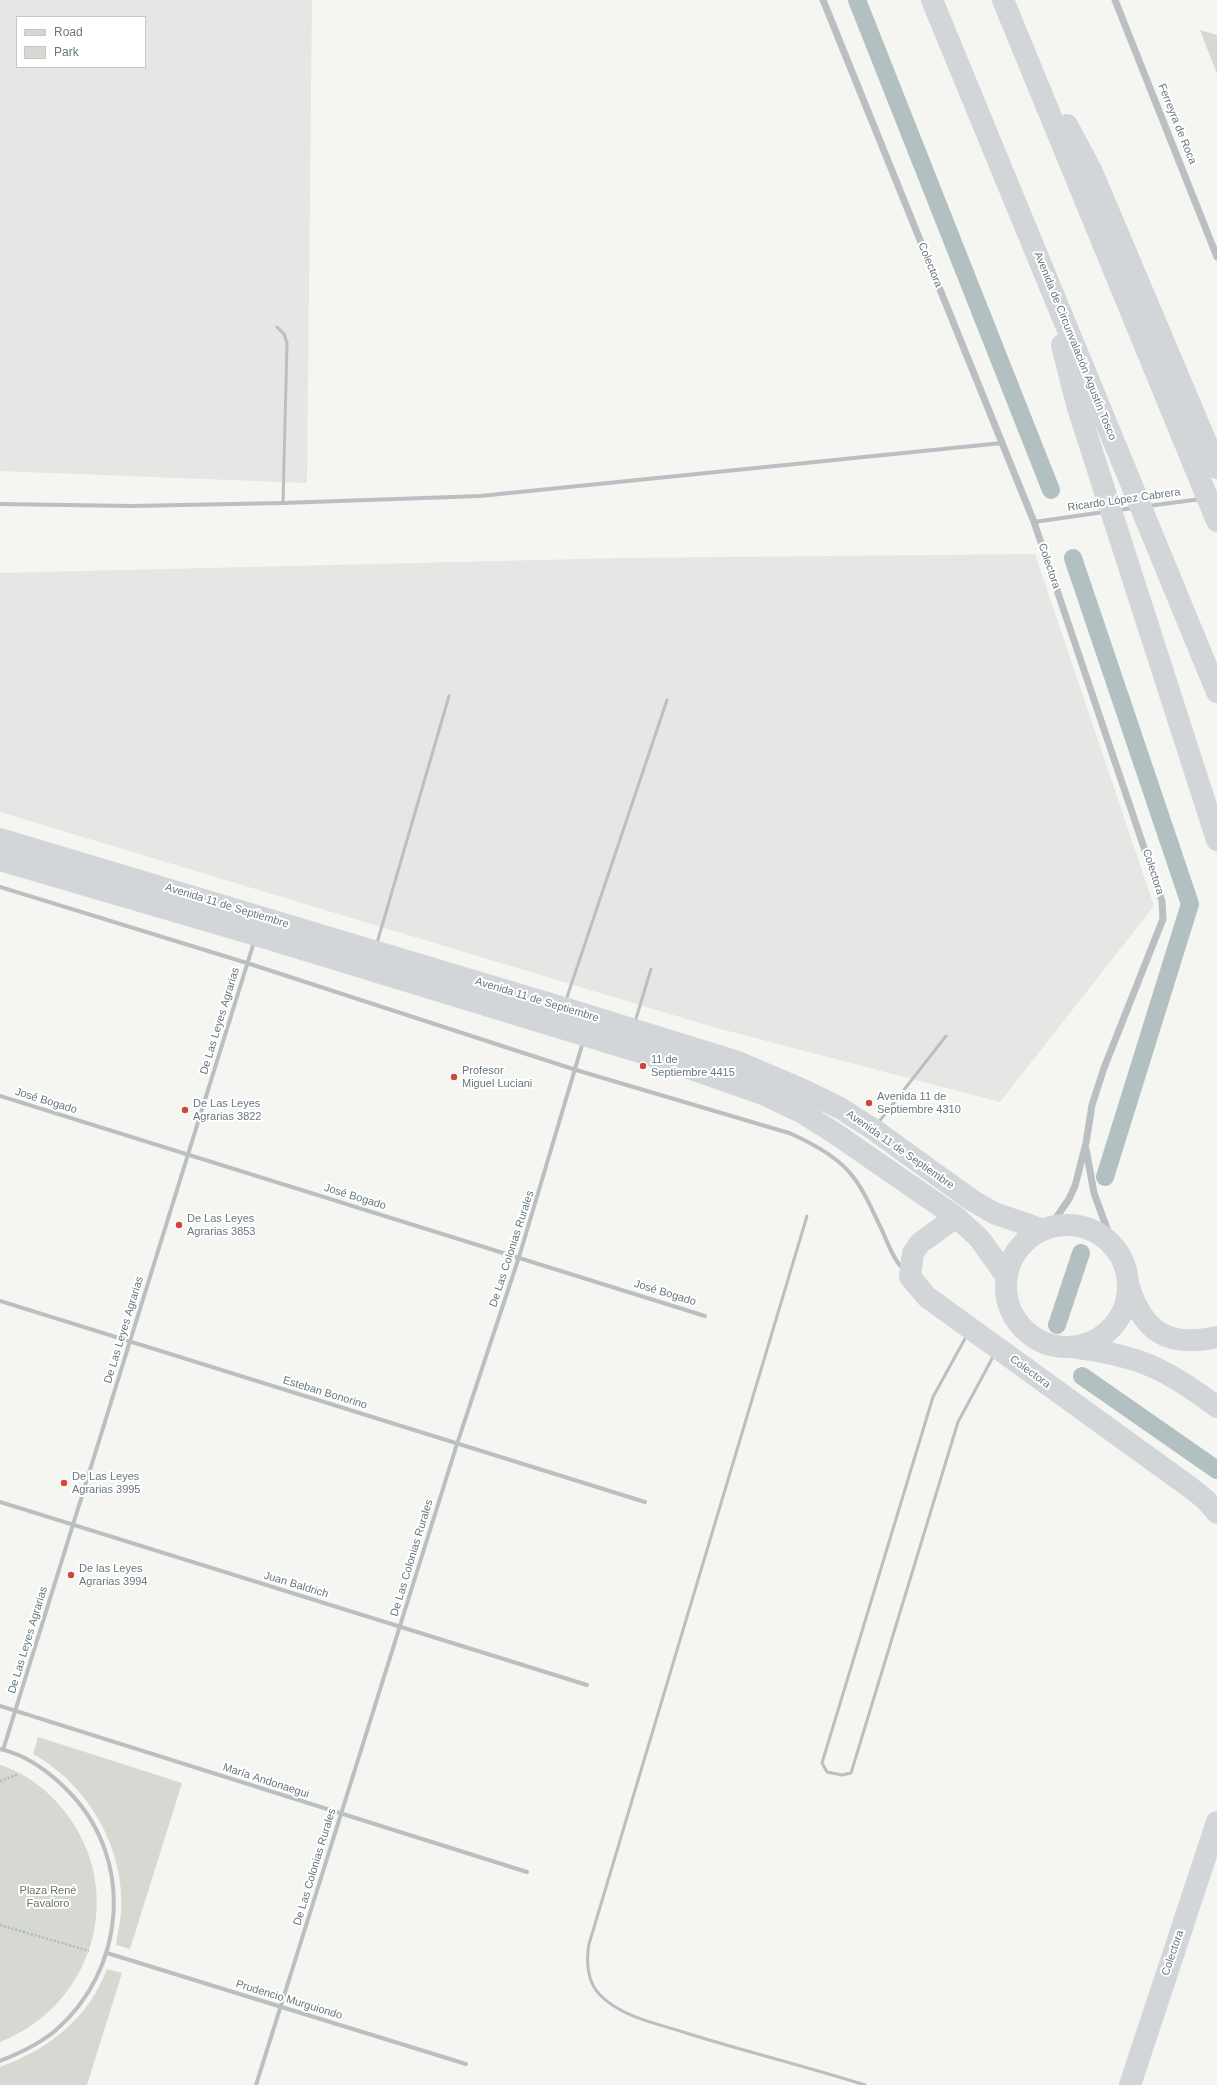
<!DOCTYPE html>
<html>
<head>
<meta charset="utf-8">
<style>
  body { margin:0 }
  #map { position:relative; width:1217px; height:2085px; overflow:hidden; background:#f5f5f2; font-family:Helvetica,sans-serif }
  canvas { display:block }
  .legend { position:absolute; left:16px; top:16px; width:130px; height:52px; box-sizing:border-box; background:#fff; border:1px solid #c2c9cc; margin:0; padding:5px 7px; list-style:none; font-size:12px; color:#67787f }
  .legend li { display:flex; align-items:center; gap:8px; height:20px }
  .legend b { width:20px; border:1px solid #c2c9cc }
</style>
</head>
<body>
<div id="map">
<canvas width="1217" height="2085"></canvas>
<ul class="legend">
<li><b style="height:5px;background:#d2d6d9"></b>Road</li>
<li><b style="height:11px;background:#d5d9d2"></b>Park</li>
</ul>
</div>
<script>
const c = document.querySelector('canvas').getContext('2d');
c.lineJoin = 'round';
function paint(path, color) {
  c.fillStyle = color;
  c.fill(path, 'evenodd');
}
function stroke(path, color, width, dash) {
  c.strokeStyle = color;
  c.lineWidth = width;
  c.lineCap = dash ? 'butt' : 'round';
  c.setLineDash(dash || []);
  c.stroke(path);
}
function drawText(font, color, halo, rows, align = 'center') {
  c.font = font + ' Helvetica,sans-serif';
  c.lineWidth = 4;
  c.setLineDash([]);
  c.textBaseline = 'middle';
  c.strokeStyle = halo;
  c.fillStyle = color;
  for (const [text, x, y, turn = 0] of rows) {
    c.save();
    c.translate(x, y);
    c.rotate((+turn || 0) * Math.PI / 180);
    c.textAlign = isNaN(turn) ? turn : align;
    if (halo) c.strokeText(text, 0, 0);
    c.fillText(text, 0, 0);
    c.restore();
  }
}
const built = new Path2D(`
  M0,0h312l-5,483 -307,-12zM17,17h128v50h-128z
  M1035,554l119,352 -154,196 -287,-75 -713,-215v-239l622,-15z`);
const green = new Path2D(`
  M1200,30l17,5v39z
  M38,1737l144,46 -52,166 -14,-4c1,-10 4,-21 5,-31 5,-64 -32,-129 -88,-160z
  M0,1765c26,8 49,26 65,47 63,80 28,194 -65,230z
  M107,1969l15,4 -35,112h-87v-18c49,-18 88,-48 107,-98z`);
const canal = new Path2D(`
  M857,0l194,490
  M1073,558l117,346 -85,273
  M1057,1325l24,-72
  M1082,1376l135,94`);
const path = new Path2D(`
  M0,1781l19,-7
  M0,1925l89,26`);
const service = new Path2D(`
  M277,327l7,7 3,9 -4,160
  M377,943l72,-247
  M566,1000l101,-300
  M635,1022l16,-53
  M878,1123l68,-87
  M807,1216l-218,728c-3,17 -2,38 11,51 22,22 55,28 83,37 60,19 122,34 182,53
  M967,1335l-34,62 -111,366 5,9 15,3 9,-2 107,-351 36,-67`);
const minor = new Path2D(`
  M0,504l132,2 151,-3 197,-7 522,-53
  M1148,506l53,-7
  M1118,510l15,-2
  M1034,522l70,-10
  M0,887l247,76 329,107 213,63c23,10 50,24 65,45 11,14 18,32 26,48 7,14 12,32 23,43
  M0,1096l705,220
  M0,1301l645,201
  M0,1502l587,183
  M0,1706l527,166
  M0,1749c27,6 52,25 71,45 64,68 54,176 -15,236 -16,14 -36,23 -56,31
  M3,1750l251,-808
  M107,1953l359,111
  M256,2085l201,-641 62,-187 64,-215`);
const tertiary = new Path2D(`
  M823,0l211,522 128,379 1,18 -59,149 -12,37 -6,38 -11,43 -6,13 -20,29
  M1115,0l102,257
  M1086,1149l8,44 19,52`);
const secondary = new Path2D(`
  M0,839l564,169 171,53 66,28 39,19 33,21 100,72 21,12 49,17
  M0,860l256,75 413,126 94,33 38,18 32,20 123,85 23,21 28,39
  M956,1217l-36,26 -7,10 -3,24 17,20 264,191 15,12 11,13
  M1006 1286a61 61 0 1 1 122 0a61 61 0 1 1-122 0Z
  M1128,1284c15,48 39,64 89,53
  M1078,1348c62,8 90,22 139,59
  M1130,2085l87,-263`);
const motorway = new Path2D(`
  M932,0l285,692
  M1003,0l214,521
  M1067,125l25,47 125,296
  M1062,345l16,63 139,432`);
const markers = [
  [643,1066,4,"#cf4938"],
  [454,1077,4,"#cf4938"],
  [869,1103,4,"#cf4938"],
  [185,1110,4,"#cf4938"],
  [179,1225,4,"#cf4938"],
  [64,1483,4,"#cf4938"],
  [71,1575,4,"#cf4938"]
];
const streetNames = [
  ["Ferreyra de Roca",1177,124,68],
  ["Colectora",930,265,68],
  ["Avenida de Circunvalación Agustín Tosco",1075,346,68],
  ["Ricardo López Cabrera",1124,500,-8],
  ["Colectora",1049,566,71],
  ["Colectora",1153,872,72],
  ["Avenida 11 de Septiembre",227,906,17],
  ["Avenida 11 de Septiembre",537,1000,17],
  ["De Las Leyes Agrarias",220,1021,-73],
  ["José Bogado",46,1101,17],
  ["Avenida 11 de Septiembre",900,1150,35],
  ["José Bogado",355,1197,17],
  ["De Las Colonias Rurales",512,1249,-72],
  ["José Bogado",665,1293,17],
  ["De Las Leyes Agrarias",124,1330,-73],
  ["Colectora",1030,1372,36],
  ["Esteban Bonorino",325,1393,17],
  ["De Las Colonias Rurales",412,1558,-73],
  ["Juan Baldrich",296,1585,17],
  ["De Las Leyes Agrarias",28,1640,-73],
  ["María Andonaegui",266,1781,18],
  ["De Las Colonias Rurales",315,1867,-73],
  ["Colectora",1173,1953,-71],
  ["Prudencio Murguiondo",289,2000,17]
];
const poiNames = [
  ["11 de",651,1060],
  ["Septiembre 4415",651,1073],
  ["Profesor",462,1071],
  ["Miguel Luciani",462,1084],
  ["Avenida 11 de",877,1097],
  ["Septiembre 4310",877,1110],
  ["De Las Leyes",193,1104],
  ["Agrarias 3822",193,1117],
  ["De Las Leyes",187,1219],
  ["Agrarias 3853",187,1232],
  ["De Las Leyes",72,1477],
  ["Agrarias 3995",72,1490],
  ["De las Leyes",79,1569],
  ["Agrarias 3994",79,1582]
];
const parkNames = [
  ["Plaza René",48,1891],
  ["Favaloro",48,1904]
];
paint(built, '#e6e6e5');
paint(green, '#d5d9d2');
stroke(canal, '#b3c0c2', 18);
stroke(path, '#b4b8ba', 2.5, [2, 2]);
stroke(service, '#babfc1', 3);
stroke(minor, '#babfc1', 4);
stroke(tertiary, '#babfc1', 7);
stroke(secondary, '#d2d6d9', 22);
stroke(motorway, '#d2d6d9', 22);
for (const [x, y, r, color] of markers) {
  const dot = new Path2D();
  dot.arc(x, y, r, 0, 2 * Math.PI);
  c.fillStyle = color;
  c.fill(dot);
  stroke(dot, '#fff', 1.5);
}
drawText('11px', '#67787f', '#fff', streetNames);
drawText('11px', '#67787f', '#fff', poiNames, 'left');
drawText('11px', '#6b7765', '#fff', parkNames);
</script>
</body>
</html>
